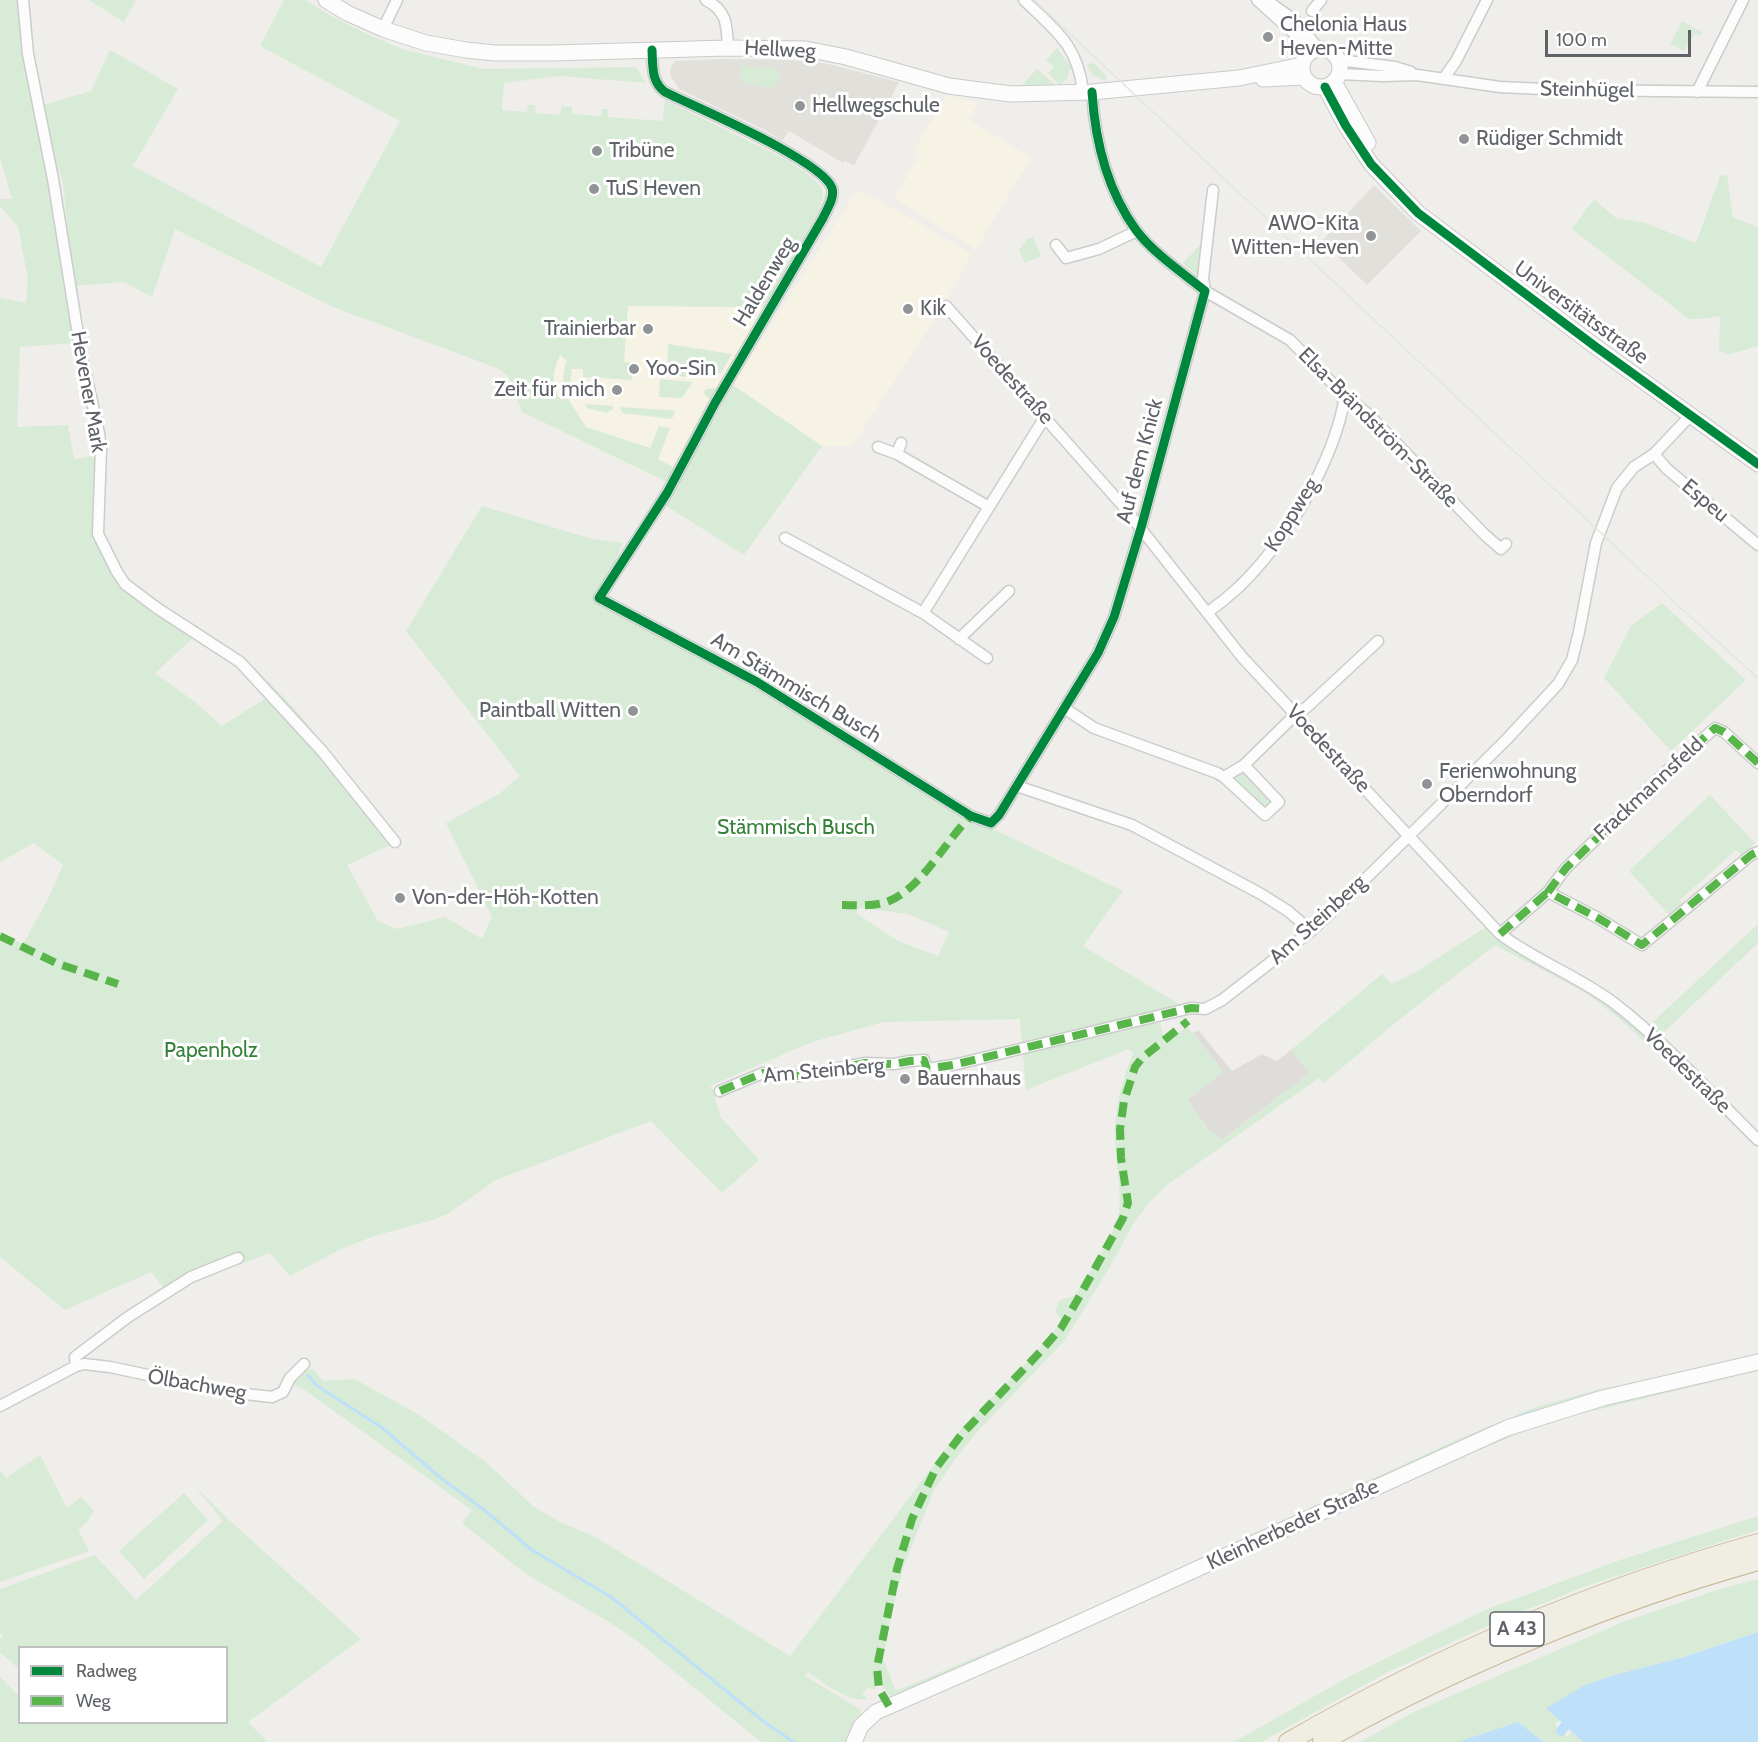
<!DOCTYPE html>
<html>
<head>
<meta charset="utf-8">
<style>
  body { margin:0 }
  #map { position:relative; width:1758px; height:1742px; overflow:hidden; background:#efeeea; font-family:Cabin,sans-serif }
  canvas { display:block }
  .legend { position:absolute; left:18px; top:1646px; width:210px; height:78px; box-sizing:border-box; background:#fff; border:2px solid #bfc1c3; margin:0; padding:8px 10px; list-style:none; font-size:18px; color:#5f6368 }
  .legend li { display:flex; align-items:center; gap:12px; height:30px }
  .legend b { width:30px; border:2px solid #bfc1c3 }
  .scale { position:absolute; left:1545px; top:30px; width:146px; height:27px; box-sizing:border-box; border:3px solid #5f6368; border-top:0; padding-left:8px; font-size:18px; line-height:21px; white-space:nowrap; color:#5f6368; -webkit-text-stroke:4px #fff; paint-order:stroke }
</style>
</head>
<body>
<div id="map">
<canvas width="1758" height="1742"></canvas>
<ul class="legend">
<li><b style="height:8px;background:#00873e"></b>Radweg</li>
<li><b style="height:8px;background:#58b549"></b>Weg</li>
</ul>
<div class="scale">100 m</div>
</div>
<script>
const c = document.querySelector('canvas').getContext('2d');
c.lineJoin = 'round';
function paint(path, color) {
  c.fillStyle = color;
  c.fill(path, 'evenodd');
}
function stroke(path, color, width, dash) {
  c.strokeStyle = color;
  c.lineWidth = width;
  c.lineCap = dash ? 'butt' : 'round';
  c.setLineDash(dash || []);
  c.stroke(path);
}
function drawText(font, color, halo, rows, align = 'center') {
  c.font = font + ' Cabin,sans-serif';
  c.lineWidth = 6;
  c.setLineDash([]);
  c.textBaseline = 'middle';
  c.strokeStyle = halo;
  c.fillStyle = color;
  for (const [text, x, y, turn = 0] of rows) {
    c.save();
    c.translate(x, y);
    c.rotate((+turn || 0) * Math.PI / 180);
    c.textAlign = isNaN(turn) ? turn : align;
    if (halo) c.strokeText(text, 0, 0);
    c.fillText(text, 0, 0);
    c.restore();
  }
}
const commercial = new Path2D(`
  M947,95l31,8 -10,16 63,39 -55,91 -82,-51 26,-43 -7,-4z
  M857,190l22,10 92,54 -24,46 -95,146h-30l-89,-61z
  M533,303l196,5 34,-1 -96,175 -145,-70z`);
const industrial = new Path2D(`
  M1198,1030l34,41 30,-17 15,7 14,-11 19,23 -92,70 -31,-43 36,-28 -30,-39z`);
const education = new Path2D(`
  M720,59l82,1 26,4 71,18 -45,84 -9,-5 -2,2 -54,-32 -7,10 -15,-10 -88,-42 -9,-14v-5l5,-9z
  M1374,185l47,46 -54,54 -45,-44z`);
const green = new Path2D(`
  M0,0h19l55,343 -54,4 -3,80 51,-2 6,34 23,-4 -1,-22 5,104 -11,3 5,1 19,34 59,39 2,-1 53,33 27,22 40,41 102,127 5,7 -12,2 -43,20 31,56 19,8 48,-12 37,22 10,-22 -46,-94 53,-29 21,-18 -114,-145 76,-125 110,33 31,4 -25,58 192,103 184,116 149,71 -40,55 99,60 -24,7 7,31 22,-18 36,46 -36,28 20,29 15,11 88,-67 -19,-23 91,-76 10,10 24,-12 70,-45c23,26 55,35 84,52 26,16 49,34 72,53l116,-108v19l-97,92 97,96v16l-138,-128 -34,-26 -91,-48 -99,77 -72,61 -5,-5 -152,107 -19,19 -16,22 -21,39 -46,75 -87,91 -22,27 -22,32 -30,75 -12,47 -9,47 13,32 205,-87 362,-167 73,-30 60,-17 90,-18 72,-19v18l-178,43 -54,17 -52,21 -435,198 -137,57 -5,-10 -8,-2 -9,-13 -4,1 -1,7 -7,-3 -6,7 6,5c-19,4 -45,-16 -60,-27l-3,4 56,34v4l-13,28h-87l-124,-101 -28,-19 -83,-48 -64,-51 10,-13 -166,-119 -13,-7c4,-9 9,-16 20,-15l10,12 31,-2 64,35 69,49 46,43 23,14 41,18 193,118 170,-226 75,-76 27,-33 -7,-11 5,-10 15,-4c13,-22 40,-60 44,-85 3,-24 -3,-45 -4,-68 -2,-31 7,-62 18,-90l-4,-4 -103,41 -6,-71 -136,3 -72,20 -102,44 3,3 7,27 39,44 -37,33 -71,-72 -155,59 -47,33 -16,7 -59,16 -33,13 -51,27 -20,-23 -75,27 -25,15 -19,-23 -86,38 -65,-53v-325l23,12 24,-43 16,-36 -29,-22 -34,19v-564l26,5 2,-24 -10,-52 -18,-21v-7h12l-12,-41zM196,635l63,44 -6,5 13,14 -44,28 -27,-24 -40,-29zM860,908l48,6 41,18 -11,24 -40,-15 -42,-28z
  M89,0h47l-12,22z
  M284,0h22l25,16 36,18 38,16 79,19 152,-2 10,16 -87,-7 -55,7 -2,27 25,2 1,-7h8l-1,8 25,2 2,-9 10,1v7l29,2 1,-7h6v8l55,4 2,-21 124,61 21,15 12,12 1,9 -4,14 -56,96 -135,-1 -4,56 9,1 -1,17 -49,-3v-8h-11l-2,17 -6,-3 -1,-4 2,-14 2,-4 -7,-6c-7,16 -9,25 -2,42h9l19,30 64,21 9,-22 11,2 -12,31 15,8 37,-68 -7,-6 3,-4 13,-1 -52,94 -145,-70 -14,-36 -11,-8 -164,-61 -158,-78 -23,68 -28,-15 -51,4 -10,-104 -11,-30 -8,-47 47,-14 19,-41 68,39 -45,77 188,101 79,-146 -140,-75z
  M1682,21l20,11 -2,4 -5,-2 -11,17 -14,-7z
  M1057,48l14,19 -4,12 -7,6 -12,-12 6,-6 -8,-7z
  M1093,62l13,14v5l-14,-6 -5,-10z
  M741,66l34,2 5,8 -5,11h-12l-23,-6z
  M1037,69l17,15 -33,2z
  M1727,175l6,43 25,9v119l-30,9 -9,-5 1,-34 -20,3h-11l-117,-90 22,-30 22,19 29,5 51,20 24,-67z
  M1033,237l8,19 -16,7 -6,-13 8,-11z
  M1200,245l3,2 -4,30 -16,-14z
  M668,344l64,10 -11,19 -24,1v-3l15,-1v-5h-7l-1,3 -16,1 -1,8 -20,-2z
  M660,379l33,3 -11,16 -23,-1z
  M733,385l89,61 -78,109 -79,-50z
  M585,404l28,2v3l-7,4 -19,-5z
  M620,407l48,3 7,1 -3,8 -50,-6z
  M1662,603l84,77 -75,71 -67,-73 27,-52z
  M1242,771l3,1 27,30 -7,7 -30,-27 2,-8z
  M1710,795l45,48 -13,12 -6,-5 -56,50 5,6 -14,11 -42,-46z
  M40,1455l27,53 14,-11 13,14 -6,10 -10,9 11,21 -89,31v-112l6,8z
  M193,1484l34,34 134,121 -113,83 20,20h-268v-66l19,20 1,26h206v-74h-206l-1,21 -19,-17v-13l3,-3 -3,-3v-44l95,-34 41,45 87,-79z
  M184,1493l24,27 -64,59 -25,-28z
  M1758,1516v14l-172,56 -97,39 -103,48 -125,69h-27l118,-67 133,-65 138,-51z
  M1758,1579v53l-77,26 -67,17 -29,10 -38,24 13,10 -5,6 12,12 5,-5 11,10h-39l-26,-20 -58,20h-100l54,-30 209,-90 91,-31z`);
const water = new Path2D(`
  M1758,1632v110h-175l-37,-34 39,-23 29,-10 67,-17z
  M1518,1722l26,20h-84l4,-2z`);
const stream = new Path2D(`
  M308,1375l8,10 65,42 61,52 41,30 49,41 79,47 152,124 30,21
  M1522,1415l15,-4`);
const canal = new Path2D(`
  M1561,1731l5,-6`);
const street = new Path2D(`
  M23,0l5,54 25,125 28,174 18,80 2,16 -3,85 19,38 8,12 32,24 83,54 82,89 73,91
  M706,0c21,11 21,25 22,48
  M1024,0c32,31 54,45 59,92
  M1257,0l41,37 10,16
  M1266,0l30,21 22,27
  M1312,11l9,-11
  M383,29l14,-29
  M652,50c1,17 -1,31 13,42 30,15 157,68 167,96 3,10 -5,21 -9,30l-108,185 -48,90 -68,105 158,84 214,134 20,7 8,-8 99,-162 16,-36 27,-89 64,-237c-22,-18 -52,-38 -69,-61 -29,-40 -41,-90 -44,-138
  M1339,60l56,7 16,5
  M1339,74l44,2 34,-1 83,12 64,3 194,2
  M1444,78l12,-17 31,-61
  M1697,92l46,-92
  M1213,190l-10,88 2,13 85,49 55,56 23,18 117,121 16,14 5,-5
  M1056,245l10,13 33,-9 38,-18
  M946,306l177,200 119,151 258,277c36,27 78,42 114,69 52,40 97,91 144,137
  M878,447l19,7 4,-11
  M897,454l92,53
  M1654,454l13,15 91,76
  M785,538l138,75 122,-196
  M923,613l64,45
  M1207,613c11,-8 22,-17 32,-26 48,-47 95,-125 106,-191
  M959,639l50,-48
  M1064,708l30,20 123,45 7,4 41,38 14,-13 -35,-37
  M1758,763l-34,-31 -9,-4 -45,40 -104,100 -18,24 50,26 44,27 109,-90 7,-3
  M1224,777l20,-12 51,-50 12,-8 71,-66
  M1017,786l115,39 129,69 27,17 23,20
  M1500,934l48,-42
  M720,1091l43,-18 36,3 66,-13 29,1 16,-3 14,-1 3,9 26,-4 238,-57 14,1 17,-9 89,-69 26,-24 169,-167 52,-56 14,-24 7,-28 17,-89 21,-55 17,-21 20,-13 36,-38
  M76,1366l-1,-9 53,-40 63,-40 47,-19
  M0,1406l76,-40 8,-2 26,3 118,25 44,5 11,-5 7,-14 14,-14`);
const secondary = new Path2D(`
  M326,0l21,13 36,16 43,14 40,7 29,3h57l176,-5 78,1 40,8 103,29 62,8 81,-2 147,-14 63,-13
  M1302 68a19 19 0 1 1 38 0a19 19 0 1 1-38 0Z
  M1263,79l41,-2
  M1334,82l34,61
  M1325,87l21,39 25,38 47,49 178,134 162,117
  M854,1742l7,-16 15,-14 158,-69 473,-215 96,-30 155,-36`);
const highway = new Path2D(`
  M1288,1742c147,-85 307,-153 470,-199
  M1322,1742c132,-75 290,-140 436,-181`);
const tram = new Path2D(`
  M1034,0l650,611 74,67`);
const quiet = new Path2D(`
  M1758,763l-34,-31 -9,-4 -45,40 -104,100 -18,24 50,26 44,27 109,-90 7,-3
  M842,905c15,0 33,2 47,-4 34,-14 56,-60 82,-85
  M1500,934l48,-42
  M0,936l56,27 62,21
  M720,1091l43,-18 36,3 66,-13 29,1 16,-3 14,-1 3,9 26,-4 238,-57 14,1
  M889,1706l-10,-17 -2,-22 20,-98 15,-50 24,-51 25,-33 79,-83 21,-24 17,-29 45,-81 5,-15 -7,-45 -1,-29 4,-28 11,-34 7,-9 46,-37`);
const cycleway = new Path2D(`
  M652,50c1,17 -1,31 13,42 30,15 157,68 167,96 3,10 -5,21 -9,30l-108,185 -48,90 -68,105 158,84 214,134 20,7 8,-8 99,-162 16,-36 27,-89 64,-237c-22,-18 -52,-38 -69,-61 -29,-40 -41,-90 -44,-138
  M1325,87l21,39 25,38 47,49 178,134 162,117`);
const markers = [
  [1268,37,6,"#919496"],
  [800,106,6,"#919496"],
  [1464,139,6,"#919496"],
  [597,151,6,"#919496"],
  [594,189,6,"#919496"],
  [1371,236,6,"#919496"],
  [908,309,6,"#919496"],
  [648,329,6,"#919496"],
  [634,369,6,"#919496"],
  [617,390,6,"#919496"],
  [633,711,6,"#919496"],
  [1427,784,6,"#919496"],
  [400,898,6,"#919496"],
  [905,1079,6,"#919496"]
];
const shields = [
  [1517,1629,54]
];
const shieldNames = [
  ["A 43",1517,1629]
];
const poiNames = [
  ["Chelonia Haus",1280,25],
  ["Heven-Mitte",1280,49],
  ["Hellwegschule",812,106],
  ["Rüdiger Schmidt",1476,139],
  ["Tribüne",609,151],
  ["TuS Heven",606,189],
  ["AWO-Kita",1359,224,"right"],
  ["Witten-Heven",1359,248,"right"],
  ["Kik",920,309],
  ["Trainierbar",636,329,"right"],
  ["Yoo-Sin",646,369],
  ["Zeit für mich",605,390,"right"],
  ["Paintball Witten",621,711,"right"],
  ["Ferienwohnung",1439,772],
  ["Oberndorf",1439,796],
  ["Von-der-Höh-Kotten",412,898],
  ["Bauernhaus",917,1079]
];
const streetNames = [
  ["Hellweg",780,50,3],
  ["Steinhügel",1587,90,1],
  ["Haldenweg",765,282,-59],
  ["Universitätsstraße",1581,313,36],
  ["Voedestraße",1012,380,48],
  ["Hevener Mark",88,392,80],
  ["Elsa-Brändström-Straße",1378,428,45],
  ["Auf dem Knick",1140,461,-75],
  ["Espeu",1705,501,40],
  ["Koppweg",1292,515,-58],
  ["Am Stämmisch Busch",796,688,31],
  ["Voedestraße",1328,749,47],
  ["Frackmannsfeld",1649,789,-43],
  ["Am Steinberg",1318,920,-42],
  ["Am Steinberg",824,1071,-5],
  ["Voedestraße",1687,1071,44],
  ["Ölbachweg",197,1385,10],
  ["Kleinherbeder Straße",1293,1525,-25]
];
const parkNames = [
  ["Stämmisch Busch",796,828],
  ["Papenholz",211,1051]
];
paint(commercial, '#f7f3e4');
paint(industrial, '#dfddda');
paint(education, '#e2e0da');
paint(green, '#d8ebd6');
paint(water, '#bfe0f9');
stroke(stream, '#bfe0f9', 3);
stroke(canal, '#bfe0f9', 10);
stroke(street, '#cbcccc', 13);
stroke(secondary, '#cacacb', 17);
stroke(highway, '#c8b996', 20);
stroke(street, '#fdfcfc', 10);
stroke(secondary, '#fdfcfc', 15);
stroke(highway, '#f0ede3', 18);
stroke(tram, '#e4e4e4', 1.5);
stroke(quiet, '#58b549', 8, [15, 8]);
stroke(cycleway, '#00873e', 9);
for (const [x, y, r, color] of markers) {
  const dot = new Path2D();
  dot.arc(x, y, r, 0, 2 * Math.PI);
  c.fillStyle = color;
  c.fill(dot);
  stroke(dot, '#fff', 2);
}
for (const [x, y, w] of shields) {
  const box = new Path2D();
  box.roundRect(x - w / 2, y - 17, w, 34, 4.5);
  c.fillStyle = '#fff';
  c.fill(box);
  stroke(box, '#5f6368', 1.5);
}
drawText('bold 20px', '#5f6368', null, shieldNames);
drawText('21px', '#5f6368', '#fff', poiNames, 'left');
drawText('21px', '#5f6368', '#fff', streetNames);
drawText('21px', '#348238', '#fff', parkNames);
</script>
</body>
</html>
